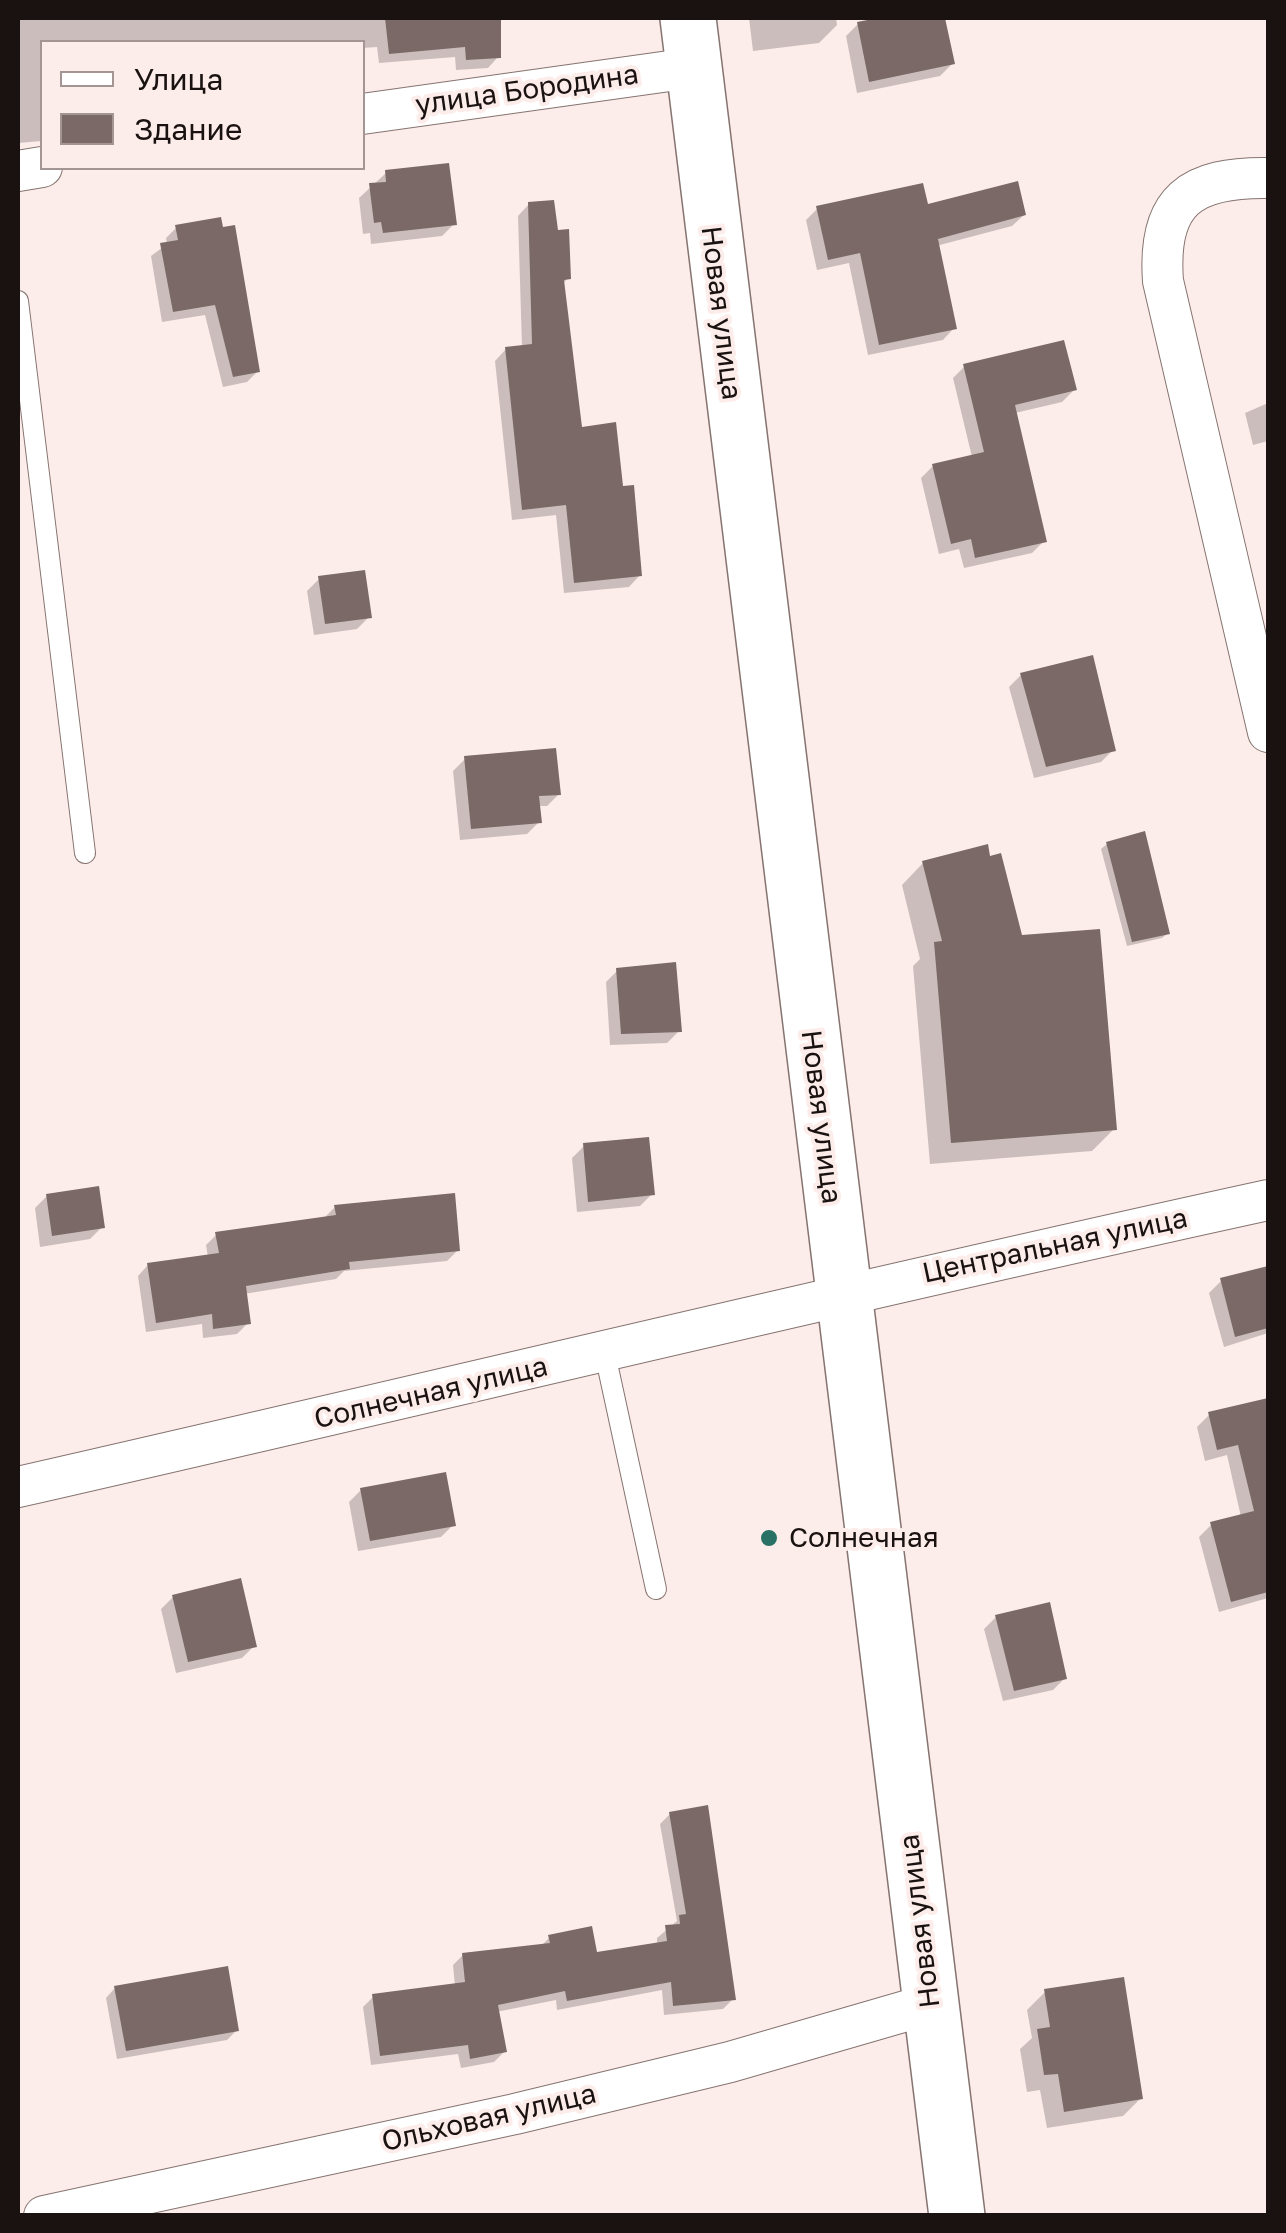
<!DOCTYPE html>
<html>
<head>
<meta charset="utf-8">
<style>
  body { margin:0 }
  #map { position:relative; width:1286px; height:2233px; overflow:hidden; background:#fdedea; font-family:"Golos Text",sans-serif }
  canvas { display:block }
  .frame { position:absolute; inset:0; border:20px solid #191211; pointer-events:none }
  .legend { position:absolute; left:40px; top:40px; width:325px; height:130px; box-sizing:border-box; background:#fdedea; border:2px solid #a29593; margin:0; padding:12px 18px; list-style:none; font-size:30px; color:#191211 }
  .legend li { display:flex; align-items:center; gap:20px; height:50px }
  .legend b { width:50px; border:2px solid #a29593 }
</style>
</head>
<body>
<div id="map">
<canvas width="1286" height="2233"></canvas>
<div class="frame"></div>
<ul class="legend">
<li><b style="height:12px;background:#fff"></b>Улица</li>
<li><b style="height:28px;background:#7a6966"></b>Здание</li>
</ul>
</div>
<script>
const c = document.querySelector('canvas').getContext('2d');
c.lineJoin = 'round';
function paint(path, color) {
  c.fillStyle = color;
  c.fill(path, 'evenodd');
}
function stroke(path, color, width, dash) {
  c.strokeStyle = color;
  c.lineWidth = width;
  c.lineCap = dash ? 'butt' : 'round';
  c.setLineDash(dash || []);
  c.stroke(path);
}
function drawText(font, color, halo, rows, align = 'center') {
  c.font = font + ' "Golos Text",sans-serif';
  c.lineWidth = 8;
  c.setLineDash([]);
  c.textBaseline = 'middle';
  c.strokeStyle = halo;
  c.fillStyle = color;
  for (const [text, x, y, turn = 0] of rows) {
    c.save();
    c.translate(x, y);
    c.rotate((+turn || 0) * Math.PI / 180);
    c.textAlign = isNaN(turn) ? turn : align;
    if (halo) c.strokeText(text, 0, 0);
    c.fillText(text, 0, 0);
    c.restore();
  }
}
const shadow = new Path2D(`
  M18,18h477l3,39 -10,11 -32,2 -1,-13 -76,6 -2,-16 -15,1v-6h-320v99l-24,2z
  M749,18h87l1,7 -18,18 -66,8z
  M891,18h23l1,4 28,-4 9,46 -12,12 -83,17 -11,-57 12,-12z
  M386,173l68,51 -12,12 -71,8 -1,-11 -7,1 -4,-36z
  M529,204l39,74 -6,7 18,144 40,60 20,86 -11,12 -65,6 -8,-78 -44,5 -17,-159 11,-12 16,-2 -4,-131z
  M926,207l98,8 -12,11 -76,20 18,82 -11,12 -75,15 -19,-92 -32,7 -11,-50 11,-11z
  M177,227l81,144 -11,11 -24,5 -18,-72 -43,7 -11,-66 16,-12 -1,-6z
  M965,366l109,24 -12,12 -47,11 29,128 -12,12 -68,15 -5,-19 -20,5 -18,-76 12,-12 39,-9 -19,-79z
  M1268,403v38l-15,4 -8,-32z
  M319,579l50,38 -12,12 -43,6 -7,-44z
  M1021,675l92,75 -12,12 -67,16 -25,-91z
  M465,759l94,35 -12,12h-9l1,16 -12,12 -67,6 -7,-69z
  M1107,844l61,89 -6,5 -35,8 -26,-97z
  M923,863l97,75 94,191 -22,22 -162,13 -17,-198 7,-7 -18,-74z
  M618,970l61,61 -12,12 -57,2 -4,-63z
  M584,1146l68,48 -12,12 -63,6 -5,-54z
  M47,1196l55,31 -12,12 -50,8 -5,-39z
  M335,1207l123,43 -11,11 -103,10 -8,8 -92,15 4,29 -11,11 -34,4 -1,-14 -56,8 -8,-56 10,-11 60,-8 -2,-12 10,-10 107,-16z
  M1263,1270l5,21v42l-44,14 -15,-54 12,-12z
  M1264,1402l4,19v100l-6,1 6,23v53l-49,14 -20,-75 12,-12 30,-8 -14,-62 -22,6 -8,-34 12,-12z
  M361,1490l92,35 -12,12 -83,14 -9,-49z
  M173,1597l81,49 -12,12 -66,15 -15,-64z
  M996,1617l69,61 -12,12 -50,11 -19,-72z
  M670,1814l63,185 -10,10 -59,6 -2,-25 -105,20 -1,-10 -60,12 8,40 -10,10 -33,6 -3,-14 -87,11 -8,-58 10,-10 82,-11 -2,-21 10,-10 78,-9 8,-8 46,17 62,-10v-7l20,-17 -17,-97z
  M115,1988l122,42 -10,10 -110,19 -11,-61z
  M1045,1992l96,106 -18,18 -76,12 -7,-38 -13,2 -7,-43 12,-11 -5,-28z`);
const building = new Path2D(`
  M385,18h116v40l-35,2 -1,-13 -76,7z
  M878,18h67l10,46 -86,18 -12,-60z
  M449,163l8,62 -74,8 -2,-11 -7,1 -5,-40 17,-1 -1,-12z
  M1018,181l8,34 -88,24 19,90 -78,16 -19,-92 -32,7 -12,-54 107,-23 5,21z
  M554,200l4,30 11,-1 2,50 -7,1 18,147 34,-5 7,64 11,-1 8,91 -68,7 -8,-78 -44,5 -17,-163 27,-3 -4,-142z
  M221,217l2,10 12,-2 25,147 -27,5 -18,-72 -42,7 -13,-69 18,-3 -3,-15z
  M1064,340l13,50 -62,15 32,137 -72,16 -4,-19 -20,5 -19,-80 52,-12 -21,-88z
  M365,570l7,48 -47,6 -7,-48z
  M1093,655l23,96 -70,16 -26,-94z
  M556,748l5,47 -22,1 3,27 -71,6 -7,-73z
  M1145,831l25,103 -38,8 -26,-100z
  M988,844l2,12 11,-3 21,82 78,-6 17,201 -166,13 -17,-201 8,-1 -20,-80z
  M676,962l6,70 -61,2 -5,-66z
  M649,1137l6,58 -67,7 -5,-59z
  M99,1186l6,42 -53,8 -6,-42z
  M455,1193l5,58 -111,11 1,7 -104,17 5,38 -38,5 -1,-15 -56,9 -9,-60 72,-10 -4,-21 121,-17 -2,-10z
  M1268,1266v62l-33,9 -15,-59z
  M1268,1398v194l-37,10 -21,-80 44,-11 -16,-66 -21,5 -9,-38z
  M446,1472l10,54 -86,15 -10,-53z
  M241,1578l16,69 -69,15 -16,-67z
  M1050,1602l17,77 -53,12 -19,-76z
  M708,1805l28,195 -63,6 -2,-24 -104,19 -2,-10 -67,14 9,47 -37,7 -2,-14 -88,11 -8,-62 93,-12 -3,-29 88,-10 -2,-8 44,-9 5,26 70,-11 -2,-16 15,-1 -1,-9 7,-1 -17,-102z
  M228,1966l11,65 -113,20 -12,-65z
  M1124,1977l19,122 -79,13 -6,-38 -14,1 -7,-46 13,-2 -6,-38z`);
const lane = new Path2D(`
  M18,301l67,552
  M605,1354l51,235`);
const street = new Path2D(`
  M362,114l329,-46
  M18,171l24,-4
  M1268,178c-77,-1 -111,22 -105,103l105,451
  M18,1487c417,-95 832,-196 1250,-287
  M44,2216l471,-102 215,-52 200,-58`);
const secondary = new Path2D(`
  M688,18l269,2198`);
const markers = [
  [769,1538,10,"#297065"]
];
const streetNames = [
  ["улица Бородина",527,90,-8],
  ["Новая улица",721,313,83],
  ["Новая улица",821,1117,83],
  ["Центральная улица",1055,1246,-12],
  ["Солнечная улица",431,1393,-13],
  ["Новая улица",920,1921,-97],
  ["Ольховая улица",489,2118,-13]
];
const poiNames = [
  ["Солнечная",789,1538]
];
paint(shadow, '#0003');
paint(building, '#7a6966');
stroke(lane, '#857470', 22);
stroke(street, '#857470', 42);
stroke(secondary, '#857470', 58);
stroke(lane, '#fff', 20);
stroke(street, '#fff', 40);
stroke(secondary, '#fff', 55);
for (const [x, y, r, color] of markers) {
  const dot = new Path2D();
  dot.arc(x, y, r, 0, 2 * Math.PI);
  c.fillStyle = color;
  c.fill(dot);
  stroke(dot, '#fdedea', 4);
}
drawText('28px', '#191211', '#fdedea', streetNames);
drawText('28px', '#191211', '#fdedea', poiNames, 'left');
</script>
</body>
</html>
